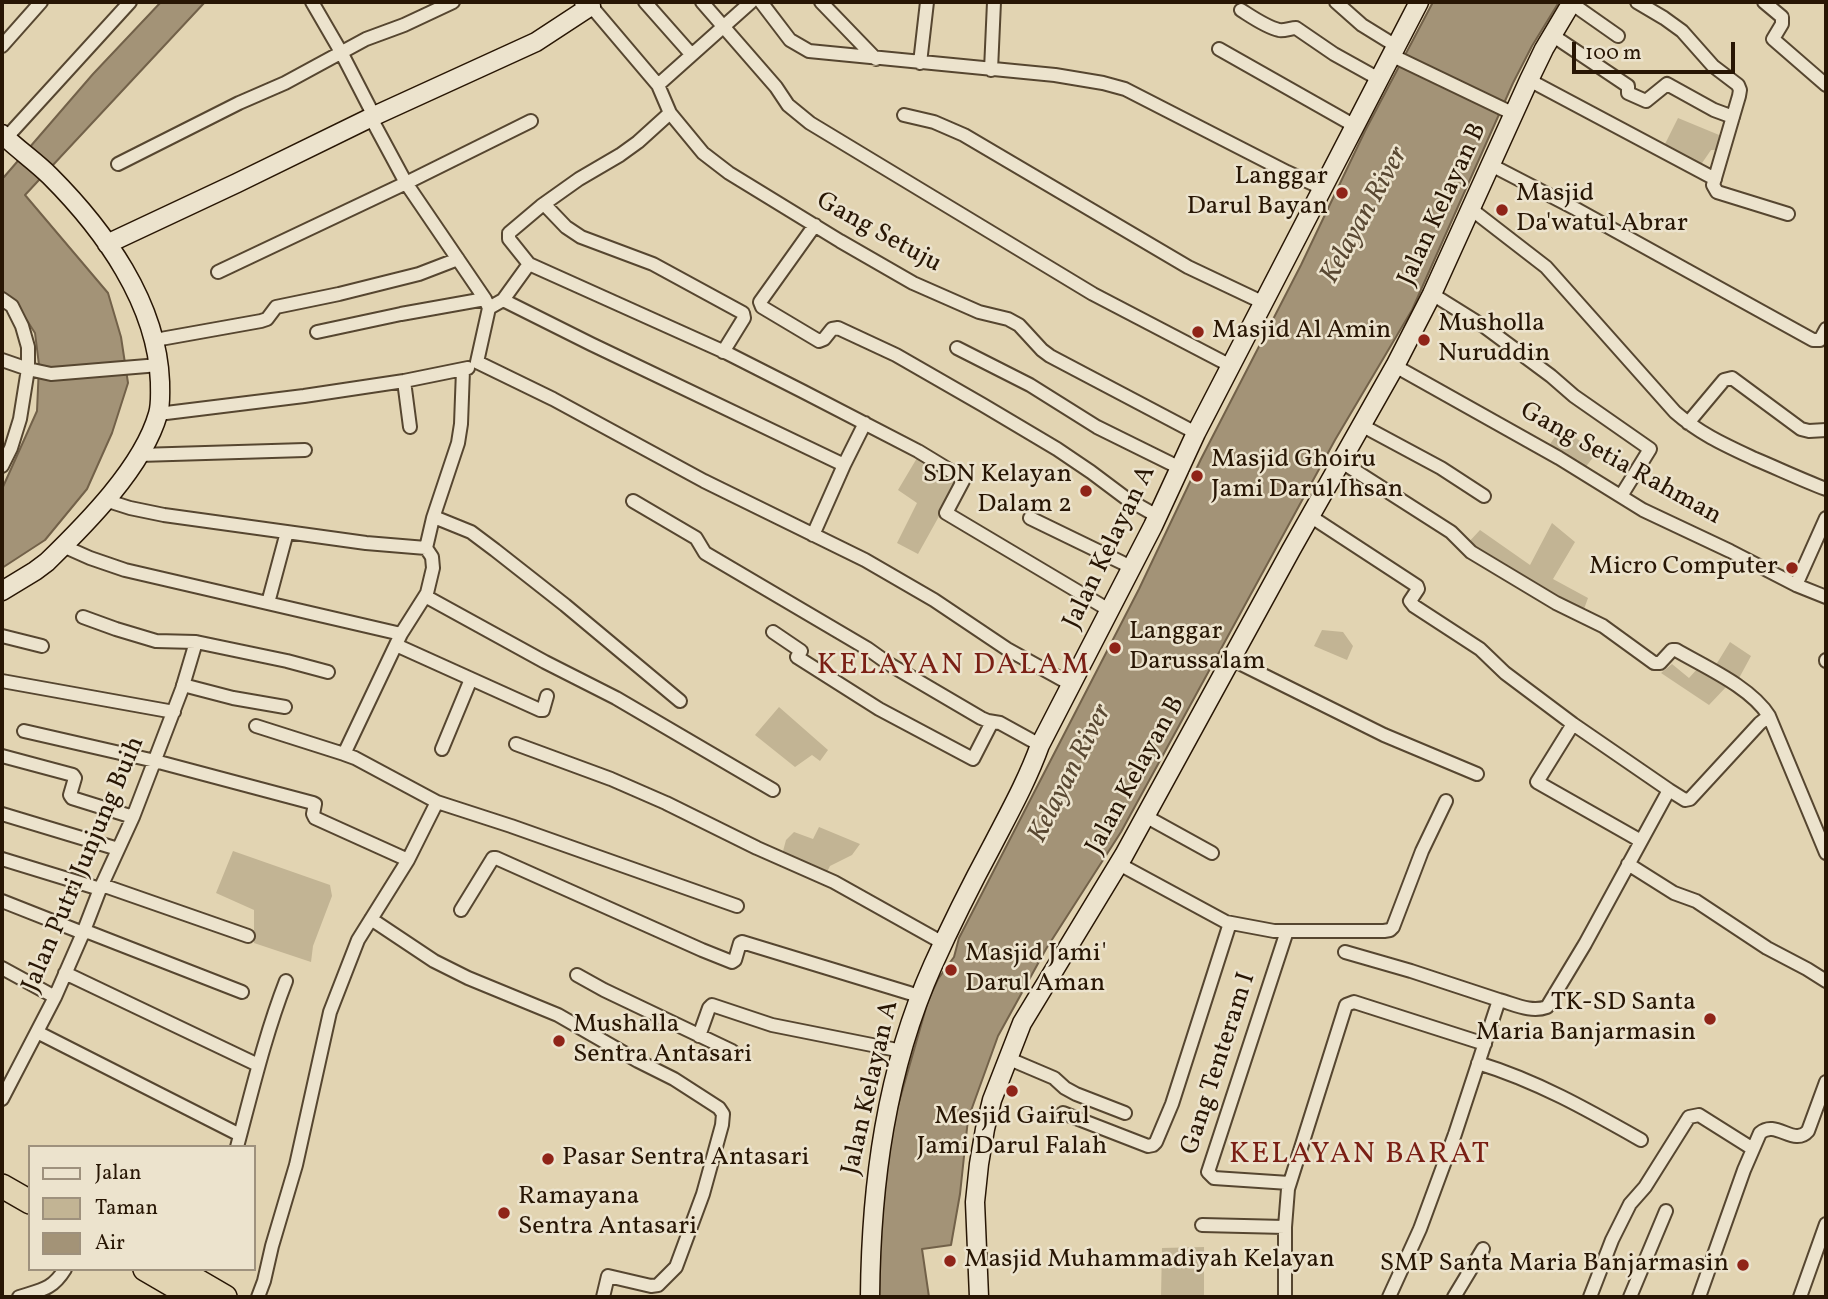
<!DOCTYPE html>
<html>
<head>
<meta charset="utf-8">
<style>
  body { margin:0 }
  #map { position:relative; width:1828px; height:1299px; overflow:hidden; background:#e2d4b2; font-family:Vollkorn,serif }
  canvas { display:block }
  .frame { position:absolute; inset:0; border:4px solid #281604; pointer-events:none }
  .legend { position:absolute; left:28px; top:1145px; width:228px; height:126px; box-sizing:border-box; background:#ece3cd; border:2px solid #9e917d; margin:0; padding:9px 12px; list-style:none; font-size:21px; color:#281604 }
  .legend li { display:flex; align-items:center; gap:14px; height:35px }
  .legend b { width:35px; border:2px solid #9e917d }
  .scale { position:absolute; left:1572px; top:42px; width:163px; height:32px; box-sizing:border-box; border:4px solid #281604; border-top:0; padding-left:9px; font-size:21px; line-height:24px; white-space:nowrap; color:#281604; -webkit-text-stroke:5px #ece3cd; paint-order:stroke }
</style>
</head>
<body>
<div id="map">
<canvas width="1828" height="1299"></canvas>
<div class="frame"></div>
<ul class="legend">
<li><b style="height:9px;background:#ece3cd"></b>Jalan</li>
<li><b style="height:19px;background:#c2b494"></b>Taman</li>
<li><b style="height:19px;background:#a39377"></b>Air</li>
</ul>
<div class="scale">100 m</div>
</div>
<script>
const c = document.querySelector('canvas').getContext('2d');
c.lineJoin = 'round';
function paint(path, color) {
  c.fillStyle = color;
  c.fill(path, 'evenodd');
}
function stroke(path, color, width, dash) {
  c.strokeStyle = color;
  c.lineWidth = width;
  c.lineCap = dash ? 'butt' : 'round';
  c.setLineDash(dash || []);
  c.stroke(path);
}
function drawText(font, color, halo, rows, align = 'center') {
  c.font = font + ' Vollkorn,serif';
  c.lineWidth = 5;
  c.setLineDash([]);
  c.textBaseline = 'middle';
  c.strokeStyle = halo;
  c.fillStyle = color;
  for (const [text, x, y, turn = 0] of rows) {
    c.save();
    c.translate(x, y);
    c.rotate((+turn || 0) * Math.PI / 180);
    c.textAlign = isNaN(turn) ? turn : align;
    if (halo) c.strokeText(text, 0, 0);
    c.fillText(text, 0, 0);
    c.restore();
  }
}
const green = new Path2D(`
  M1678,118l46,19 -5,13h-8l-11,16 -37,-18z
  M1561,428l36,24 -12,16 -37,-21z
  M917,458l40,26 -39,70 -21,-11 20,-40 -19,-13z
  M1552,523l23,19 -22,37 35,19 -4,11 -18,-6 -99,-59 13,-14 50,35z
  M1322,630l21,2 10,14 -6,14 -33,-14z
  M1730,642l21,14 -13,24 -11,6 -18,19 -48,-32 11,-9 17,14 9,-10 13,5z
  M779,707l49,43 -8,11 -8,-6 -17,12 -40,-32z
  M819,827l41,17 -8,11 -22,11 -5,10 -43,-21 4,-15 8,-8 19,7z
  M233,851l97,34 2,11 -19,50 -2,16 -57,-19v-33l-38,-17z
  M1204,1247v50h-43l1,-49z`);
const water = new Path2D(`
  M161,2h44l-180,193 83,98 13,44 7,46 -16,50 -25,56 -42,51 -43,28v-79l35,-78 2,-46 -4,-32 -18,-28 -15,-13v-117l2,2 89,-103z
  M1433,2h126l-27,44 -19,37 -101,227 -77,130 -214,392 -75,117 -48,87 -30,83 -8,75 -9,51 -29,4 7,48h-50l1,-65 5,-61 8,-48 35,-122 10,-22 16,-22 5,-19 180,-349 62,-130 100,-194 64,-134z`);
const street = new Path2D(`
  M312,2l29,50 33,64
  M645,2l46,52
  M702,2l74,85 12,18 22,18 283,171 138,72
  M761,2l29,38 19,11 246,24 48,8 22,6 162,83 35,16
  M821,2l55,57
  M1336,2l26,23 34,21
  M1637,2l27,16 18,13 31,35 25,19 2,5 -1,6 -26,89 4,7 71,22
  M1764,2l18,15v7l-9,15 53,46
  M1571,3l47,33
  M591,6l67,79 12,28 33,40 26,20 111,68 73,42 66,29 29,7 11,6 23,25 8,6 146,77
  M1241,10c11,7 25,17 38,20 5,1 12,-2 17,-2l38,26 45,25
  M1552,35l76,51v7l18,8 21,-17 47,26 19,7
  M2,46l39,-44
  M1219,49l136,77
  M1391,55l123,59
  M920,63l7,-61
  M991,70l3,-68
  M1529,80l186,99
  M658,85l93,-83
  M670,113l-32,29 -18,13 -41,24 -38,27 -32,27v6l20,25 198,89 75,38 116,60 46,28 -18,34 163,97
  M904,115l30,7 30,13 224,132 76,36
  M371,118l35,65 79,116 4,9 -12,54 76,37 151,82 161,79 69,40 73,49 65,36
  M6,138l124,-136
  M118,164l121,-61 46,-20 81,-44 38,-14 49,-23
  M1491,165l85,44 237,131h7l6,-11
  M544,204l22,23 15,10 72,27 90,49 1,5 -21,34
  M1471,209l75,58 129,145c25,22 50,33 80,47 24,10 47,21 71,30
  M815,225l-55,77 2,5 57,34 5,-2 8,-10 6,-1 58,27 87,50 74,44 34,23 36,27 30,17
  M218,272l188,-89 125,-62
  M1432,294l53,33 66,49 23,20 76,53 -29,47
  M2,299l10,7 10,20 6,21v22l-8,50 -9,29 -9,18
  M503,300l26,-36
  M489,308l14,-8 88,44 253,121
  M317,332l84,-18 84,-15
  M155,340l106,-19 6,-2 9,-12 63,-13 80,-20 39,-15
  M957,348l73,37 67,42 83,41
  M2,360l26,9 23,5 108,-9
  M1395,366l164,92 84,52 87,41 66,34 30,12
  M404,381l6,46
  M158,414l146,-18 100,-15 64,-13
  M1688,423l36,-43 8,-2 69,51 8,2 17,-1
  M1361,425l80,43 43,28
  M139,455l166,-5
  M1340,461l111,71 20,20 85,51 47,23 51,37h6l12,-13h4c29,17 75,37 93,66l57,137
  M105,500l25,8 34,7 202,28 60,5
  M633,501l63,37 9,15 163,96 21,15 92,54 7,3 12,2 40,22
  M1310,516l107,70 1,3 -8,12 4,5 66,43 25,24 68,51 96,66
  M434,517l37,15 24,18 70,55 115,96
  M1030,518l101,49
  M813,535l31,-70 21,-42
  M63,546l27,12 35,12 276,64
  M1796,585l30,-67
  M425,596l120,66 71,36 157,92
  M268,603l19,-71
  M83,617l33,12 40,12 40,1 91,19 41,11
  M773,632l28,19 -4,6 82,52 94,50 19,-37
  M2,636l40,10
  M396,645l144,65h3l4,-14
  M1231,659l153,76 93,39
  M1826,660v1
  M2,681l172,31
  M183,685l50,13 52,9
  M1573,724l-36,58 104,59
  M256,726l88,28 57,-120 26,-41 6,-25 -1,-11 -6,-9 7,-30 25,-75 3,-19 2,-54
  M24,731l131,30 158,42 2,1 -2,10 2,4 93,42
  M516,744l95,35 55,24 91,45 77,34 109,61
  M442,749l29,-70
  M2,756l71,19 2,3 -5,17 2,3 61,19
  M437,802l74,24 226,80
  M2,814l116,35
  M1145,816l67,37
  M2,859l98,30
  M1119,864l107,58 48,9h110l6,-1 3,-3 29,-76 24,-50
  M1628,864l46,29 22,8 71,47 40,21 19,12
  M102,885l146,51
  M2,901l81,32
  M461,910l32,-52h3l206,92 30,12 3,-2 5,-17 2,-1 177,54
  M371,919l63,42 34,17 90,37 80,46 36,18 45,29 4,6 -1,11 -19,69 -27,73 -18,18 -7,1 -43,-10 -5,21
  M83,930l159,62
  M1287,931l-79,241 6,6 75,5
  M1345,952l66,19 88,29 -44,134 -35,95 -31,68
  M2,968l53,29
  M65,973l193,92
  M577,975l27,15 128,61
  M1499,1000c15,4 32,13 48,7l38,-63 84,-154 16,10 5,-1 70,-76 9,-7
  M37,1032l203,103
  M699,1036l10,-28 3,-3 60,20 130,26
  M1007,1058l47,20 11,10 11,6 49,19
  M1478,1063c59,18 110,47 163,77
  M2,1099l53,-102 28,-64 17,-44 33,-72 49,-128 14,-47
  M1063,1113l85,33 5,-1 3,-3 16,-38 58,-181
  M237,1147c15,-56 28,-112 49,-166
  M1202,1225l83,2
  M19,1297c22,-7 33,-7 46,-28
  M258,1297l6,-16 8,-35 24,-81 34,-153 28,-72 50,-80 29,-58 -82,-44 -11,-4
  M1285,1297v-70l3,-38 58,-184 8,-3 131,42
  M1454,1297l29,-48
  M1590,1297l22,-57 18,-36 15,-17 44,-70 10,-2 54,34
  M1630,1297l36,-86
  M1699,1297l45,-127 16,-37c16,-14 34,14 48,-2l18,-49
  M1800,1297l26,-73`);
const secondary = new Path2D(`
  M2,134c15,15 33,27 48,42 54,54 107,127 110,206 0,11 1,22 -2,32 -15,53 -72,110 -111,148l-12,9 -33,20
  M107,244l130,-61 137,-67 162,-74 55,-36 -7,-4
  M870,1297c1,-113 16,-227 63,-332 18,-40 38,-80 59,-119 17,-33 35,-65 48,-101l113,-219 43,-93 223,-431
  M979,1297l-4,-95 4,-38 6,-35 7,-29 30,-77 102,-168 167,-305 104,-184 37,-72 97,-214 15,-31 28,-47`);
const highway = new Path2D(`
  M2,1186l28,16
  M145,1269l48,28
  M177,1269l48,28`);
const markers = [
  [1342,193,7,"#8f2418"],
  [1502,210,7,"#8f2418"],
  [1198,332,7,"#8f2418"],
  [1424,340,7,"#8f2418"],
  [1197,476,7,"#8f2418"],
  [1086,491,7,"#8f2418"],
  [1792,568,7,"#8f2418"],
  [1115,648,7,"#8f2418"],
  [951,970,7,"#8f2418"],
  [1710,1019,7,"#8f2418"],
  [559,1041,7,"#8f2418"],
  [1012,1091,7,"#8f2418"],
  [548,1159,7,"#8f2418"],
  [504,1213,7,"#8f2418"],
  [950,1261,7,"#8f2418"],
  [1743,1265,7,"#8f2418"]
];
const poiNames = [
  ["Langgar",1328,178,"right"],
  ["Darul Bayan",1328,208,"right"],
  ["Masjid",1516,195],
  ["Da'watul Abrar",1516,225],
  ["Musholla",1438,325],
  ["Nuruddin",1438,355],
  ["Masjid Al Amin",1212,332],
  ["Masjid Ghoiru",1211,461],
  ["Jami Darul Ihsan",1211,491],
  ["SDN Kelayan",1072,476,"right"],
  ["Dalam 2",1072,506,"right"],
  ["Micro Computer",1778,568,"right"],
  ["Langgar",1129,633],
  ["Darussalam",1129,663],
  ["Masjid Jami'",965,955],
  ["Darul Aman",965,985],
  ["TK-SD Santa",1696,1004,"right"],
  ["Maria Banjarmasin",1696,1034,"right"],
  ["Mushalla",573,1026],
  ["Sentra Antasari",573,1056],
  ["Mesjid Gairul",1012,1118,"center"],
  ["Jami Darul Falah",1012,1148,"center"],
  ["Pasar Sentra Antasari",562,1159],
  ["Ramayana",518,1198],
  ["Sentra Antasari",518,1228],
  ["Masjid Muhammadiyah Kelayan",964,1261],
  ["SMP Santa Maria Banjarmasin",1729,1265,"right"]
];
const streetNames = [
  ["Jalan Kelayan B",1444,205,-65],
  ["Gang Setuju",878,234,29],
  ["Gang Setia Rahman",1620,465,29],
  ["Jalan Kelayan A",1111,548,-64],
  ["Jalan Kelayan B",1137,776,-61],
  ["Jalan Putri Junjung Buih",85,865,-67],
  ["Gang Tenteram I",1220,1064,-72],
  ["Jalan Kelayan A",872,1088,-77]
];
const waterNames = [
  ["Kelayan River",1366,216,-61],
  ["Kelayan River",1072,774,-63]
];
const quarterNames = [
  ["KELAYAN DALAM",954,667],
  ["KELAYAN BARAT",1360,1156]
];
paint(green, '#c2b494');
paint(water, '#a39377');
stroke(water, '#726149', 2);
stroke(street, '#564630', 16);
stroke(secondary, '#281604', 21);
stroke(highway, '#281604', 26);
stroke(street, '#ece3cd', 12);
stroke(secondary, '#ece3cd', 18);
stroke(highway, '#e2d4b2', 23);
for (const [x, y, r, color] of markers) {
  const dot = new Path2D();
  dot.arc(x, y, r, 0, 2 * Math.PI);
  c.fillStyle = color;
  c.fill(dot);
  stroke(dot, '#ece3cd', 2.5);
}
drawText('26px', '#281604', '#ece3cd', poiNames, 'left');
drawText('26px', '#281604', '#ece3cd', streetNames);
drawText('italic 28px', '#594832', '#ece3cd', waterNames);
c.letterSpacing = '2px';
drawText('30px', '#7a1f14', '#ece3cd', quarterNames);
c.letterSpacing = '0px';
</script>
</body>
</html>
